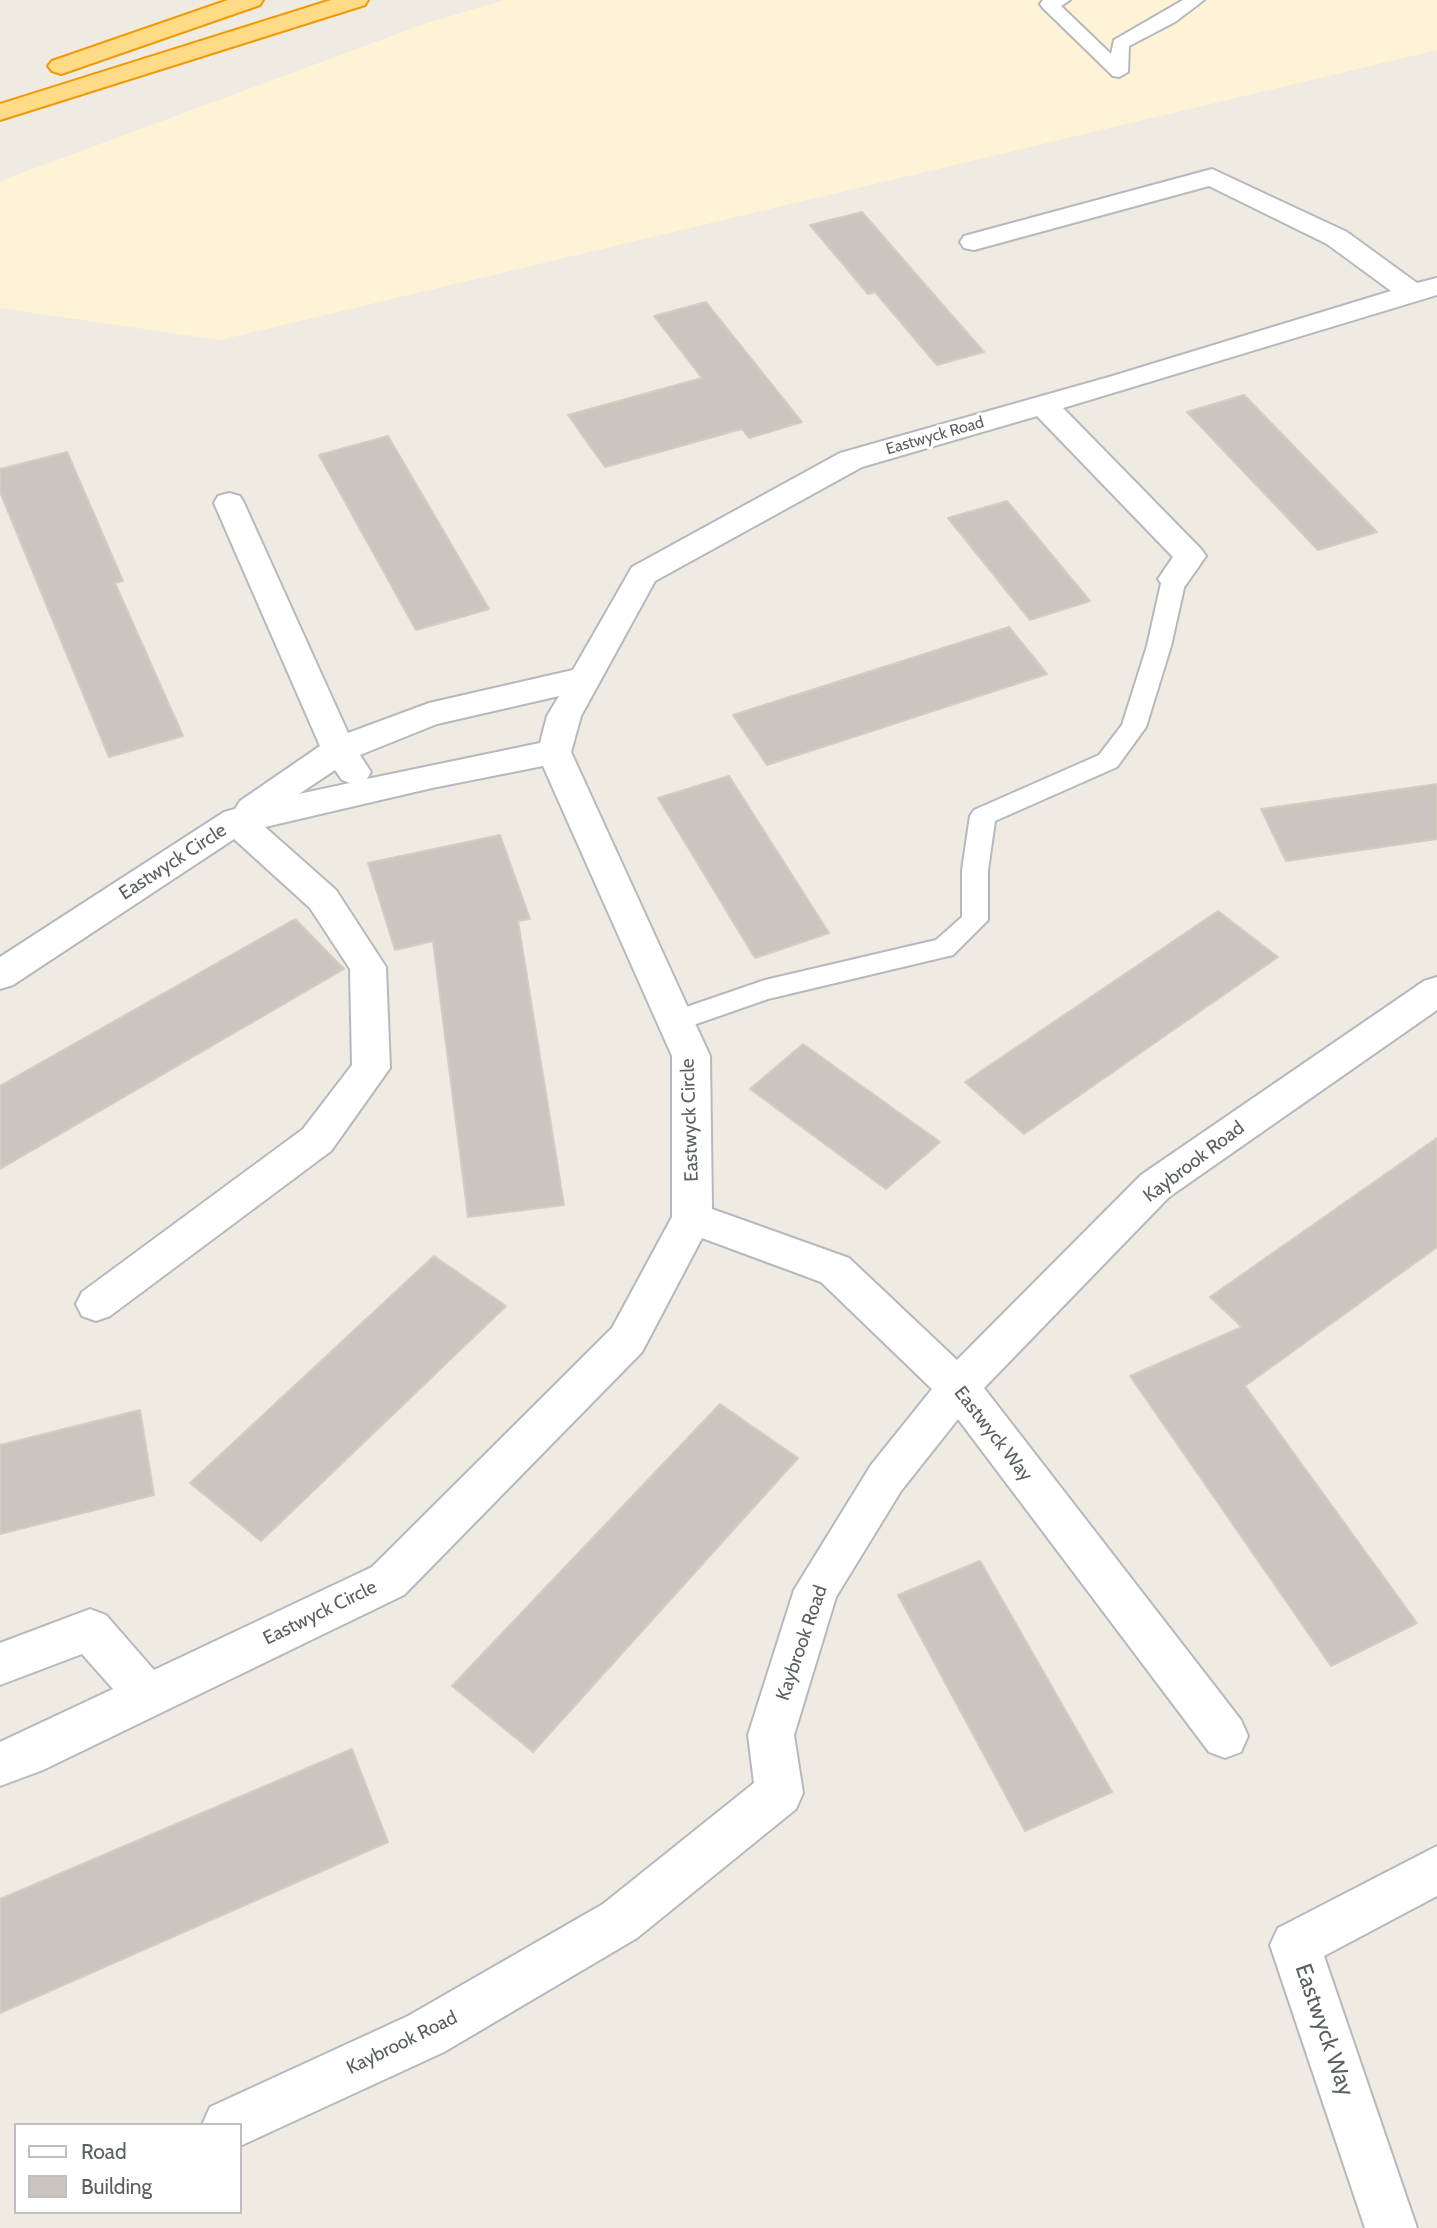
<!DOCTYPE html>
<html>
<head>
<meta charset="utf-8">
<style>
  body { margin:0 }
  #map { position:relative; width:1437px; height:2228px; overflow:hidden; background:#efebe2; font-family:Cabin,sans-serif }
  canvas { display:block }
  .legend { position:absolute; left:14px; top:2123px; width:228px; height:91px; box-sizing:border-box; background:#fff; border:2px solid #bdbfc1; margin:0; padding:9px 12px; list-style:none; font-size:21px; color:#5a5f64 }
  .legend li { display:flex; align-items:center; gap:14px; height:35px }
  .legend b { width:35px; border:2px solid #bdbfc1 }
</style>
</head>
<body>
<div id="map">
<canvas width="1437" height="2228"></canvas>
<ul class="legend">
<li><b style="height:9px;background:#fff"></b>Road</li>
<li><b style="height:19px;background:#cac6bf"></b>Building</li>
</ul>
</div>
<script>
const c = document.querySelector('canvas').getContext('2d');
c.lineJoin = 'round';
function paint(path, color) {
  c.fillStyle = color;
  c.fill(path, 'evenodd');
}
function stroke(path, color, width, dash) {
  c.strokeStyle = color;
  c.lineWidth = width;
  c.lineCap = dash ? 'butt' : 'round';
  c.setLineDash(dash || []);
  c.stroke(path);
}
function drawText(font, color, halo, rows, align = 'center') {
  c.font = font + ' Cabin,sans-serif';
  c.lineWidth = 6;
  c.setLineDash([]);
  c.textBaseline = 'middle';
  c.strokeStyle = halo;
  c.fillStyle = color;
  for (const [text, x, y, turn = 0] of rows) {
    c.save();
    c.translate(x, y);
    c.rotate((+turn || 0) * Math.PI / 180);
    c.textAlign = isNaN(turn) ? turn : align;
    if (halo) c.strokeText(text, 0, 0);
    c.fillText(text, 0, 0);
    c.restore();
  }
}
const commercial = new Path2D(`
  M504,0h933v50l-1217,290 -220,-32v-127l424,-157z`);
const building = new Path2D(`
  M862,212l59,68 63,72 -47,13 -62,-73 -7,2 -58,-69z
  M706,302l96,120 -53,16 -7,-9 -137,38 -37,-52 134,-37 -48,-62z
  M1244,395l133,137 -59,18 -131,-138z
  M388,436l101,173 -73,21 -97,-175z
  M67,452l56,129 -8,2 68,153 -74,21 -109,-265v-23z
  M1007,501l83,100 -60,19 -82,-102z
  M1009,627l38,47 -280,91 -34,-50z
  M729,776l100,157 -74,25 -97,-160z
  M1437,784v55l-151,22 -25,-52z
  M500,835l30,84 -12,2 46,284 -96,12 -35,-276 -38,9 -27,-87z
  M1218,911l60,46 -254,177 -59,-52z
  M295,919l49,50 -344,200v-83z
  M803,1044l137,98 -54,47 -136,-100z
  M1437,1138v109l-192,139 172,237 -86,43 -201,-290 112,-49 -32,-30z
  M434,1256l72,50 -245,235 -71,-58z
  M720,1404l78,54 -265,294 -81,-66z
  M140,1410l14,85 -154,39v-89z
  M980,1561l132,231 -87,39 -127,-236z
  M352,1749l36,93 -388,171v-114z`);
const service = new Path2D(`
  M1043,0h27l-9,6 50,48 3,-14 69,-40h21l-29,22 -46,24 -1,26 -9,5 -6,-1 -70,-68 -3,-4z
  M1174,572l8,2 4,5 -15,67 -25,81 -29,40 -122,54 -7,49v50l-35,35 -185,44 -92,32 -10,-3 -4,-7 4,-7 99,-34 171,-40 26,-23v-47l8,-54 4,-6 125,-55 23,-30 25,-79 15,-67 4,-5z`);
const minor = new Path2D(`
  M1212,169l135,63 70,51 20,-5v17l-374,113 138,141 5,7 -21,30 -11,3 -11,-3 -5,-7 15,-22 -136,-141 -175,51 -207,114 -74,135 -10,36 139,304 2,153 137,49 108,102 184,-185 283,-194 13,-4v33l-268,187 -185,191 257,332 7,16 -7,16 -16,6 -16,-6 -251,-333 -57,72 -65,106 -42,138 9,58 -7,16 -159,129 -193,114 -204,94v-21h-38l8,-18 198,-91 195,-112 151,-121 -6,-48 46,-145 77,-125 61,-76 -111,-107 -119,-44 -60,114 -238,243 -361,175 -43,16v-44l113,-53 -31,-35 -82,31v-42l90,-34 16,6 48,55 218,-103 240,-239 60,-111v-161l-129,-290 -111,22 -167,39 71,63 50,77 4,101 -59,83 -221,165 -14,5 -14,-5 -6,-12 6,-12 221,-163 49,-64 -2,-96 -40,-61 -76,-69 -221,146 -13,4v-32l224,-145 11,-3 5,-8 80,-55 -106,-243 4,-7 11,-3 11,3 4,7 104,230 81,-30 144,-33 59,-103 208,-114 269,-76 282,-86 -64,-47 -118,-58 -235,64 -10,-2 -4,-6 4,-6zM559,696l-12,20 -7,27 -173,36 4,-7 -11,-17 77,-31zM335,770l7,10 8,3 -51,11z
  M1437,1846v50l-113,60 93,272h-52l-95,-283 8,-17z`);
const motorway = new Path2D(`
  M228,0h35l-3,5 -190,66 -9,3 -9,-3 -4,-5 4,-5z
  M331,0h37l-3,5 -365,115v-16z`);
const farStreetnames = [
  ["Eastwyck Road",935,436,-16]
];
const streetNames = [
  ["Eastwyck Circle",173,862,-33],
  ["Eastwyck Circle",690,1120,-92],
  ["Kaybrook Road",1194,1162,-37],
  ["Eastwyck Way",993,1434,52],
  ["Eastwyck Circle",320,1613,-26],
  ["Kaybrook Road",802,1643,-71],
  ["Kaybrook Road",402,2043,-26]
];
const nearStreetnames = [
  ["Eastwyck Way",1324,2030,71]
];
paint(commercial, '#fff3d6');
paint(building, '#cac6bf');
stroke(building, '#d4ccc0', 2);
stroke(service, '#b5b9be', 4);
stroke(minor, '#b5b9be', 4);
stroke(motorway, '#f09900', 4);
paint(service, '#fff');
paint(minor, '#fff');
paint(motorway, '#ffdb88');
drawText('16px', '#5a5f64', '#fff', farStreetnames);
drawText('19px', '#5a5f64', '#fff', streetNames);
drawText('23px', '#5a5f64', '#fff', nearStreetnames);
</script>
</body>
</html>
